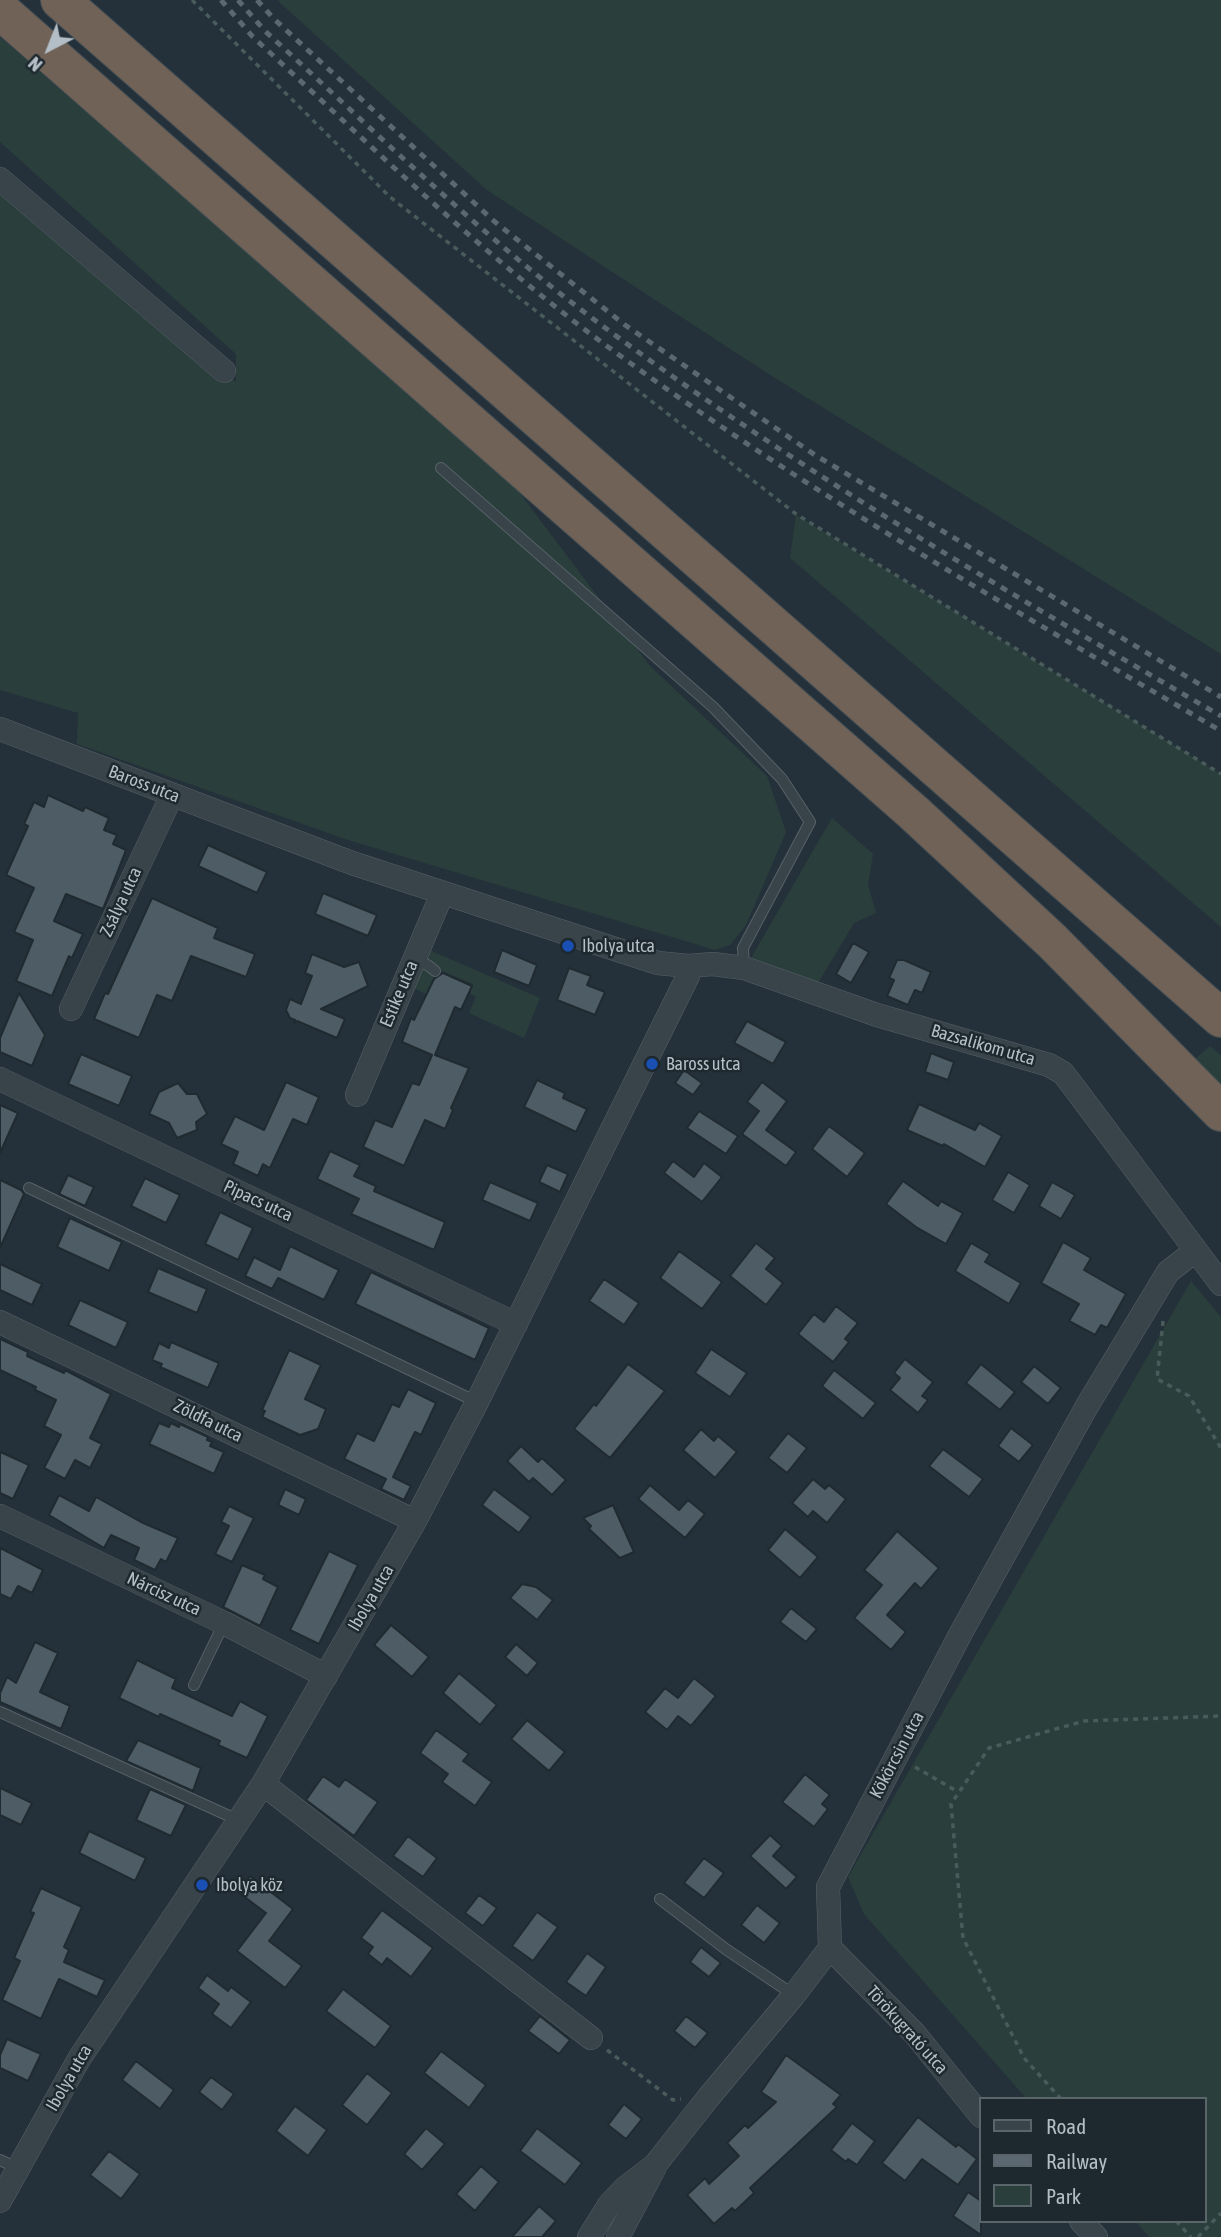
<!DOCTYPE html>
<html>
<head>
<meta charset="utf-8">
<style>
  body { margin:0 }
  #map { position:relative; width:1221px; height:2237px; overflow:hidden; background:#25313a; font-family:"Asap Condensed",sans-serif }
  canvas { display:block }
  .legend { position:absolute; left:979px; top:2097px; width:228px; height:126px; box-sizing:border-box; background:#1e282f; border:2px solid #5a646b; margin:0; padding:9px 12px; list-style:none; font-size:21px; color:#b4bec6 }
  .legend li { display:flex; align-items:center; gap:14px; height:35px }
  .legend b { width:35px; border:2px solid #5a646b }
  .north { position:absolute; left:14px; top:14px; width:70px; height:70px; -webkit-text-stroke:5px #1e282f; paint-order:stroke; rotate:222deg; font-size:19px; font-weight:700; line-height:28px; text-align:center; color:#b4bec6 }
  .north::after { content:''; display:block; margin:auto; width:24px; height:32px; background:#b4bec6; clip-path:polygon(50% 0,100% 100%,50% 72%,0 100%) }
</style>
</head>
<body>
<div id="map">
<canvas width="1221" height="2237"></canvas>
<ul class="legend">
<li><b style="height:9px;background:#38434a"></b>Road</li>
<li><b style="height:9px;background:#5b6871"></b>Railway</li>
<li><b style="height:19px;background:#2a3f3c"></b>Park</li>
</ul>
<div class="north">N</div>
</div>
<script>
const c = document.querySelector('canvas').getContext('2d');
c.lineJoin = 'round';
function paint(path, color) {
  c.fillStyle = color;
  c.fill(path, 'evenodd');
}
function stroke(path, color, width, dash) {
  c.strokeStyle = color;
  c.lineWidth = width;
  c.lineCap = dash ? 'butt' : 'round';
  c.setLineDash(dash || []);
  c.stroke(path);
}
function drawText(font, color, halo, rows, align = 'center') {
  c.font = font + ' "Asap Condensed",sans-serif';
  c.lineWidth = 5;
  c.setLineDash([]);
  c.textBaseline = 'middle';
  c.strokeStyle = halo;
  c.fillStyle = color;
  for (const [text, x, y, turn = 0] of rows) {
    c.save();
    c.translate(x, y);
    c.rotate((+turn || 0) * Math.PI / 180);
    c.textAlign = isNaN(turn) ? turn : align;
    if (halo) c.strokeText(text, 0, 0);
    c.fillText(text, 0, 0);
    c.restore();
  }
}
const green = new Path2D(`
  M277,0h944v654l-457,-283 -277,-181z
  M0,37l510,443 140,186 117,110 19,56 -40,93 -16,20 -15,5 -367,-110 -271,-96 1,-31 -78,-23v-506l236,198v-28l-236,-212z
  M796,515l425,259v153l-431,-369z
  M832,818l41,36 -5,31 8,28 -22,10 -36,60 -68,-23z
  M427,949l113,49 -16,40 -55,-25 7,-17 -6,-2 3,-10 -36,-15 -11,25 -15,-7z
  M1210,1046l11,9v31l-25,-28z
  M1191,1281l30,36v920h-72l-14,-16h70v-122h-178l-163,-185 -16,-37z`);
const building = new Path2D(`
  M48,795l35,16 2,-4 24,11 -5,12 13,5 -4,9 13,6 -23,59 -37,-15 -12,27 29,13 -11,24 -3,-2 -17,40 -36,-15 17,-41 -19,-8 20,-44 -28,-13 22,-49 -4,-2 10,-22 10,5z
  M208,845l59,27 -10,21 -59,-27z
  M323,893l54,22 -9,21 -53,-22z
  M152,898l66,30 -4,10 41,16 -9,23 -55,-21 -19,45 -15,-6 -18,43 -45,-19 11,-26 3,1z
  M853,943l16,9 -18,31 -15,-9z
  M502,950l35,15 -8,21 -35,-14z
  M312,954l32,13 15,-5 9,24 -47,23 24,10 -8,19 -40,-17 -3,2 1,-3 -5,-2 -4,-8 4,-11 11,5 11,-28 -7,-3z
  M897,960h7l27,12 -9,21 -7,-3 -7,15 -21,-9 7,-16 -5,-2z
  M569,968l22,8 -4,9 18,7 -10,23 -38,-15z
  M443,973l29,13 -11,24 -6,-3 -20,48 34,13 -18,40 2,2 -8,19 -20,-9 -21,46 -41,-19 12,-27 17,7 20,-44 7,2 13,-30 -30,-13 9,-24 3,2 20,-41z
  M19,993l26,42 -13,31 -32,-14v-14z
  M747,1021l39,21 -13,22 -39,-21z
  M931,1053l23,9 -6,18 -23,-8z
  M81,1054l51,22 -13,30 -51,-22z
  M684,1070l18,13 -9,12 -18,-12z
  M537,1080l28,13 -2,5 24,11 -11,23 -52,-25z
  M286,1082l33,15 -12,28 -14,-6 -23,49 -7,-4 -5,12 -25,-12 5,-12 -17,-8 14,-28 29,14z
  M762,1082l25,19 -21,29 30,22 -10,14 -44,-32 17,-23 -12,-9z
  M178,1083l9,11h10l10,20 -11,8 1,8 -20,8 -8,-15 -20,-9 10,-22z
  M919,1104l56,26 4,-7 23,13 -17,31 -41,-23 -1,2 -36,-16z
  M0,1105l18,8 -18,40z
  M699,1111l39,25 -12,18 -39,-26z
  M829,1126l36,27 -18,24 -35,-28z
  M330,1151l30,14 -6,11 22,10 -2,5 71,31 -11,28 -83,-36 8,-15 -42,-20z
  M673,1161l21,16 10,-14 18,14 -20,25 -38,-29z
  M547,1165l21,9 -8,18 -21,-10z
  M1008,1172l22,13 -16,28 -22,-13z
  M68,1175l26,12 -9,19 -26,-12z
  M145,1178l35,17 -14,28 -35,-17z
  M0,1180l21,10 3,4 -24,54z
  M903,1181l35,25 3,-5 22,12 -17,31 -30,-17 -30,-23z
  M490,1182l48,21 -8,18 -48,-21z
  M1052,1182l23,13 -14,24 -22,-13z
  M220,1212l33,16 -15,32 -33,-16z
  M70,1218l52,24 -13,29 -52,-24z
  M1063,1242l28,16 -7,12 42,24 -19,34 -6,-3 -6,10 -26,-14 10,-17 -38,-21z
  M756,1243l19,15 -9,11 17,14 -17,22 -36,-29z
  M971,1243l19,11 -5,8 36,21 -12,21 -54,-33z
  M290,1246l49,24 -15,30 -46,-22 -6,11 -27,-13 9,-19 26,13z
  M679,1251l43,31 -20,27 -42,-31z
  M0,1264l42,20 -10,21 -32,-15z
  M158,1268l49,21 -10,24 -49,-21z
  M371,1272l118,56 -14,32 -120,-56z
  M604,1279l35,24 -15,22 -35,-24z
  M80,1300l48,22 -12,26 -48,-23z
  M836,1306l22,17 -13,16 4,3 -16,20 -35,-28 16,-20 10,8z
  M0,1339l28,13 -1,4 37,17 1,-3 46,24 -21,44 12,6 -12,24 -15,-8 -10,19 -21,-11 17,-33 -17,-9 12,-26 -21,-10 1,-3 -36,-17z
  M171,1342l48,21 -11,25 -48,-21 2,-3 -10,-4 7,-17 10,5z
  M711,1349l36,24 -17,24 -35,-24z
  M289,1350l32,15 -16,34 21,10 -8,20 -18,6 -38,-18 3,-6 -3,-1z
  M905,1359l28,23 -11,14 6,4 -10,13 -28,-23 10,-12 -6,-5z
  M628,1364l37,27 -55,67 -36,-29 20,-25 2,2z
  M981,1364l34,28 -15,18 -34,-27z
  M1034,1366l27,22 -13,16 -27,-22z
  M834,1370l42,33 -13,16 -41,-33z
  M408,1389l28,14 -15,32 -6,-3 -22,45 18,9 -7,14 -23,-11 5,-10 -42,-20 13,-26 17,8 18,-37 7,3z
  M159,1423l10,4 2,-4 8,4 1,-3 28,13 -1,3 5,2 -2,4 14,6 -10,22 -65,-30z
  M1011,1428l22,17 -14,17 -21,-16z
  M701,1429l13,12 4,-5 19,16 -22,26 -32,-28z
  M788,1433l19,15 -20,25 -19,-15z
  M521,1446l17,16 4,-4 24,22 -14,15 -19,-17 -4,4 -22,-21z
  M943,1449l40,30 -14,18 -40,-31z
  M0,1452l29,13 -16,34 -13,-6z
  M813,1479l12,10 4,-4 17,14 -19,24 -14,-12 -5,6 -16,-14z
  M650,1485l29,25 9,-10 17,14 -20,24 -47,-39z
  M285,1489l21,10 -7,16 -21,-10z
  M494,1489l37,28 -12,16 -37,-28z
  M59,1495l30,16 7,-14 45,25 37,16 -12,24 -5,-3 -6,11 -21,-10 5,-12 -28,-13 -7,13 -55,-33z
  M613,1505l21,47 -14,6 -31,-29 2,-3 -8,-8z
  M229,1506l25,12 -22,44 -17,-8 14,-28 -8,-4z
  M785,1529l33,28 -18,21 -32,-28z
  M897,1531l42,37 -18,21 -6,-6 -28,32 19,17 -15,18 -37,-32 28,-33 -18,-15z
  M0,1548l43,22 -11,23 -14,-7 -7,13 -11,-5z
  M329,1551l29,14 -39,79 -29,-14z
  M242,1565l23,10 -2,4 15,8 -18,39 -37,-19z
  M522,1584l14,3 17,13 -16,20 -27,-22z
  M791,1608l26,21 -11,13 -26,-20z
  M391,1625l38,32 -17,20 -38,-32z
  M35,1642l23,11 -18,39 30,14 -9,23 -61,-27v-9l7,-16 9,6z
  M516,1644l22,19 -11,13 -22,-19z
  M137,1660l39,19 -4,9 60,28 8,-15 28,15 -21,42 -29,-13 2,-4 -60,-27 -1,3 -40,-19z
  M459,1673l38,32 -17,20 -37,-32z
  M694,1678l22,18 -25,30 -13,-10 -11,14 -22,-18 20,-24 13,10z
  M527,1720l38,32 -16,19 -38,-32z
  M436,1730l33,24 -6,7 29,21 -17,24 -33,-24 6,-8 -28,-21z
  M138,1740l63,28 -8,23 -67,-30z
  M805,1774l25,21 -8,9 6,5 -14,18 -32,-25z
  M323,1776l16,11 6,-8 33,23 -24,34 -48,-36z
  M0,1788l32,15 -11,22 -21,-10z
  M150,1789l36,16 -15,31 -35,-16z
  M89,1831l57,27 -11,23 -56,-28z
  M770,1835l12,11 -9,10 24,21 -11,12 -36,-33z
  M408,1836l29,22 -14,19 -30,-21z
  M704,1858l20,15 -20,25 -20,-15z
  M250,1876l43,33 -24,32 33,25 -17,22 -48,-37 29,-38 -28,-21z
  M41,1888l41,19 -18,40 5,3 -5,12 41,18 -8,17 -38,-18 -18,40 -39,-19 18,-39 -6,-3 20,-45 -4,-1z
  M479,1895l18,13 -14,18 -18,-13z
  M757,1905l23,18 -16,20 -23,-18z
  M382,1910l51,38 -22,29 -24,-19 -5,7 -14,-11 5,-7 -12,-9z
  M537,1912l21,15 -25,34 -21,-15z
  M701,1947l20,16 -12,14 -19,-15z
  M587,1953l19,14 -20,29 -20,-14z
  M207,1975l21,16 3,-4 20,15 -20,26 -19,-14 7,-10 -21,-16z
  M343,1989l48,37 -16,22 -49,-37z
  M540,2016l30,24 -11,14 -31,-23z
  M686,2016l22,17 -13,15 -21,-17z
  M7,2039l34,15 -13,27 -28,-13v-13z
  M441,2051l45,34 -17,23 -45,-35z
  M786,2055l55,40 -8,9 4,3 -87,81 4,5 -19,18 -3,-3 -18,16 -27,-29 18,-17 4,6 30,-28 -12,-13 18,-18 3,3 28,-26 -15,-10z
  M136,2061l38,29 -14,19 -38,-29z
  M367,2073l25,20 -25,32 -25,-20z
  M211,2077l23,17 -12,16 -23,-18z
  M624,2104l18,15 -16,20 -18,-14z
  M295,2106l32,24 -19,26 -32,-25z
  M918,2117l38,30 2,-3 19,15 -19,26 -36,-26 -17,22 -23,-18z
  M852,2123l23,18 -18,24 -9,-6 -2,3 -15,-12z
  M426,2128l19,16 -23,26 -18,-16z
  M537,2128l45,35 -17,22 -45,-34z
  M109,2151l31,23 -19,25 -31,-24z
  M481,2166l18,16 -24,29 -19,-17z
  M968,2192l13,9v34l-28,-19z
  M539,2206l17,15 -14,16h-30z`);
const path = new Path2D(`
  M192,0l198,197 406,317 425,260
  M1163,1321l-6,58 32,17 32,52
  M915,1767l43,25
  M607,2050l66,50 8,-1
  M1061,2099l-37,-41 -61,-120 -12,-134 38,-56 95,-27 137,-5
  M1176,2221l15,16
  M1198,2237l23,-24`);
const service = new Path2D(`
  M441,468l272,239 69,72 28,43 -67,126 1,20
  M414,958l15,8 6,5
  M29,1188l448,214
  M194,1685l30,-62
  M0,1712l238,108
  M660,1899l67,51 67,45
  M0,2160l19,9`);
const minor = new Path2D(`
  M0,179l224,192
  M0,729l352,134 263,86 43,14 30,3 25,-2 31,4 133,47 172,50 14,8 13,17 145,194
  M71,1009l101,-214
  M0,1079l516,245
  M357,1095l85,-201
  M0,1322l415,199
  M0,1516l224,107 102,53
  M263,1784l328,254
  M830,1948l85,86 66,82
  M0,2201l79,-142 184,-275 152,-263 62,-119 211,-426v-10
  M1081,2221l15,16
  M589,2237l20,-32 16,-17 30,-23 53,-67 86,-103 36,-47 -2,-61 134,-256 125,-225 81,-134 27,-21
  M618,2237l36,-68`);
const motorway = new Path2D(`
  M60,0l1161,1018
  M0,10l914,803 138,128 169,171`);
const rail = new Path2D(`
  M221,0l32,37c112,103 221,210 343,301 198,147 413,269 625,393
  M238,0l27,31c111,101 218,207 339,296 196,145 407,267 617,389
  M257,0l17,19 221,203 130,103 190,130 406,242`);
const markers = [
  [568,946,7,"#1a4fb4"],
  [652,1064,7,"#1a4fb4"],
  [202,1885,7,"#1a4fb4"]
];
const streetNames = [
  ["Baross utca",144,784,21],
  ["Zsálya utca",121,902,-65],
  ["Estike utca",399,994,-67],
  ["Bazsalikom utca",983,1045,16],
  ["Pipacs utca",258,1201,25],
  ["Zöldfa utca",208,1421,26],
  ["Nárcisz utca",164,1594,25],
  ["Ibolya utca",371,1598,-60],
  ["Kökörcsin utca",897,1755,-62],
  ["Törökugrató utca",907,2030,48],
  ["Ibolya utca",69,2078,-60]
];
const poiNames = [
  ["Ibolya utca",582,946],
  ["Baross utca",666,1064],
  ["Ibolya köz",216,1885]
];
paint(green, '#2a3f3c');
paint(building, '#4e5c65');
stroke(building, '#202a31', 2);
stroke(service, '#576168', 12);
stroke(minor, '#576168', 24);
stroke(motorway, '#444e55', 40);
stroke(path, '#495c5b', 3.5, [5, 5]);
stroke(service, '#38434a', 10);
stroke(minor, '#38434a', 23);
stroke(motorway, '#706256', 38);
stroke(rail, '#5b6871', 5, [7, 7]);
for (const [x, y, r, color] of markers) {
  const dot = new Path2D();
  dot.arc(x, y, r, 0, 2 * Math.PI);
  c.fillStyle = color;
  c.fill(dot);
  stroke(dot, '#1e282f', 2.5);
}
drawText('18px', '#b4bec6', '#1e282f', streetNames);
drawText('18px', '#b4bec6', '#1e282f', poiNames, 'left');
</script>
</body>
</html>
